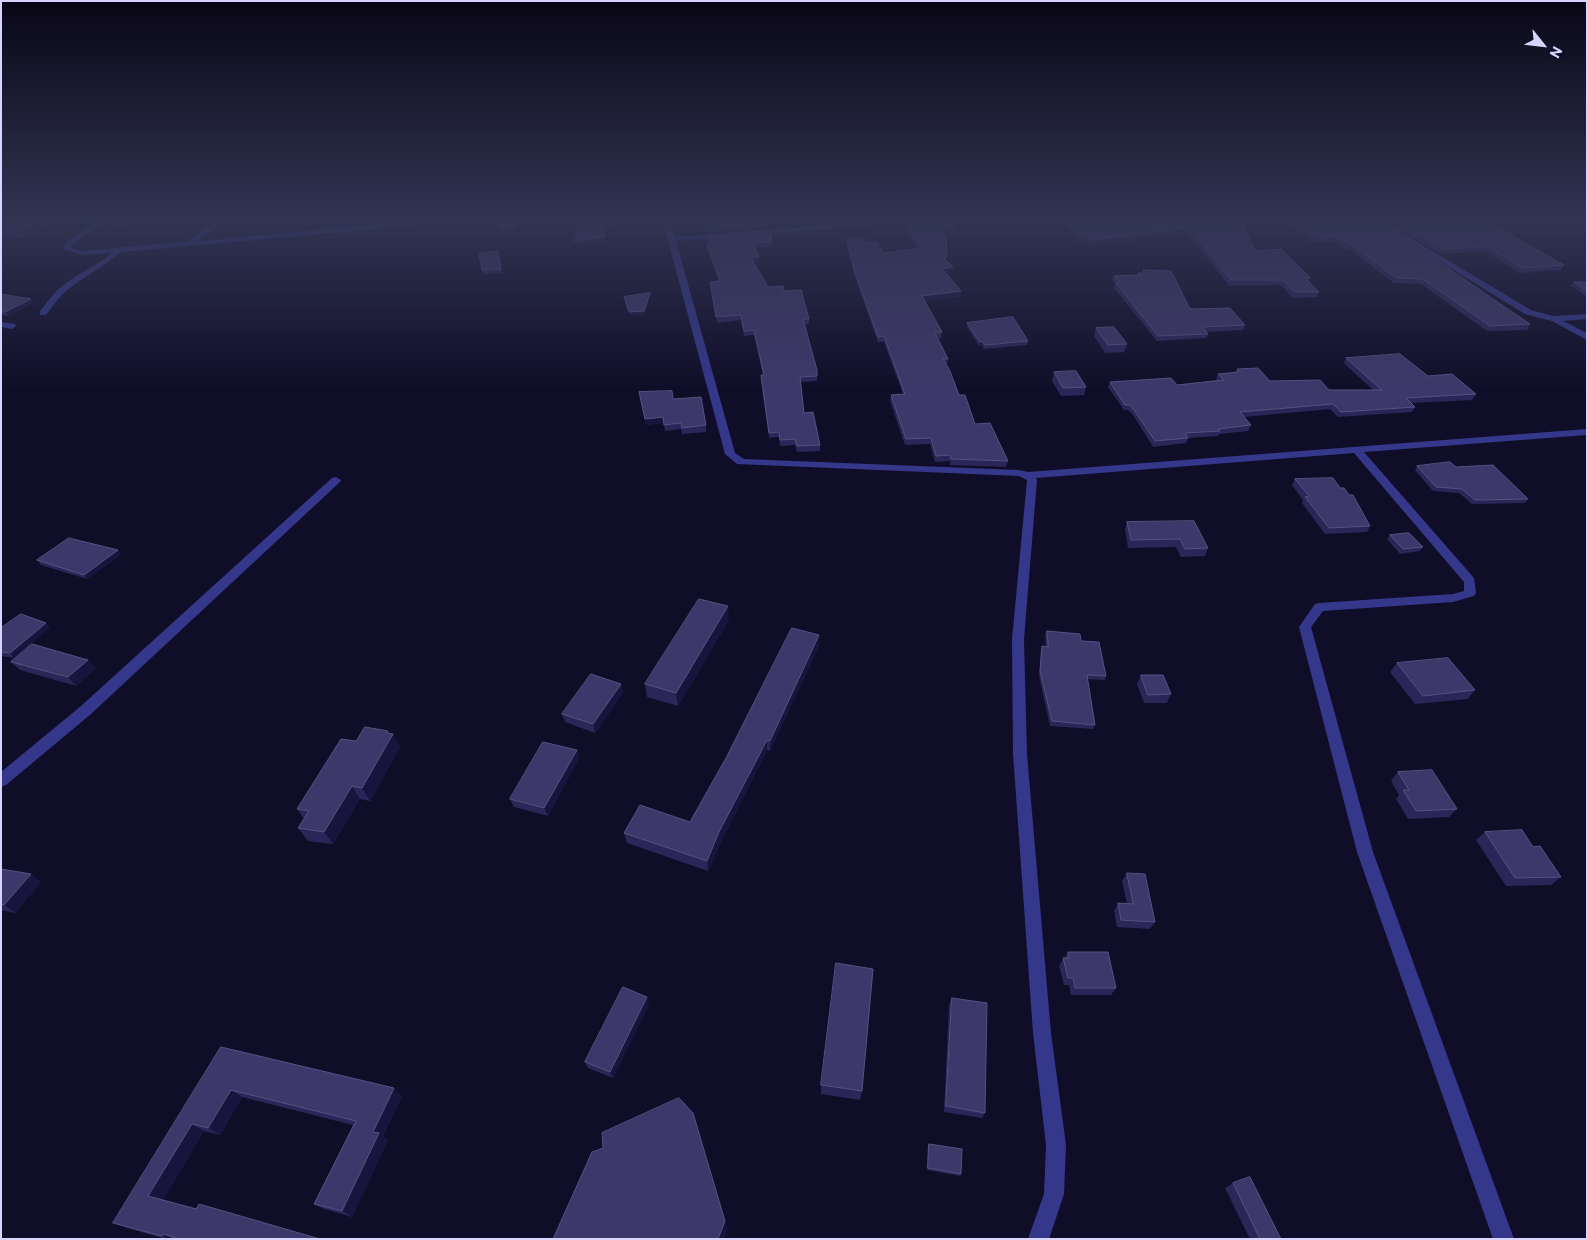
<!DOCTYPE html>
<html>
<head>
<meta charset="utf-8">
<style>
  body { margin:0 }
  #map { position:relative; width:1588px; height:1240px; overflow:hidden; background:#100d28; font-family:Commissioner,sans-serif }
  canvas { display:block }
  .frame { position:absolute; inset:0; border:2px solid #d7d5ff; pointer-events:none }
  .north { position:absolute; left:1518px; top:20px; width:50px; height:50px; -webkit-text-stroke:4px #100d28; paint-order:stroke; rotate:119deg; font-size:14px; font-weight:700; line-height:20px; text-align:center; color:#d7d5ff }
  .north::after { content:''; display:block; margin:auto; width:18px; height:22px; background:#d7d5ff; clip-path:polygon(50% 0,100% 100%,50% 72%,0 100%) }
</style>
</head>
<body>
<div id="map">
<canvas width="1588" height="1240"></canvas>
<div class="frame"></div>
<div class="north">N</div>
</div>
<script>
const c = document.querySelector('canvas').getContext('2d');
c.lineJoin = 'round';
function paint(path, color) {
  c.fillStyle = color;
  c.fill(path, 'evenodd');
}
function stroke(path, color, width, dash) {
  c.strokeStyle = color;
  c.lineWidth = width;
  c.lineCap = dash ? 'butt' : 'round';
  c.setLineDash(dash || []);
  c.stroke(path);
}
const minor = new Path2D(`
  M101,218h8l-36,26 -2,4 11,3 106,-10 20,-15 6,-8h7l-7,12 -16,11 239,-23 -26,8 -290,26c-17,15 -37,24 -55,39 -7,6 -14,16 -20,24h-6v-4c7,-8 13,-18 21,-24 16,-13 35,-21 51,-34l-30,2 -19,-6 4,-8 26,-17 -92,-1v-4l98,1z
  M662,218h7l6,19 49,-4 4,2 -4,2 -48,4 59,212 9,6 275,11 9,2 559,-43v6l-223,17 110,126 2,15 -2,3 -21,6 -130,9 -12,16 62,225 141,387h-21l-136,-387 -58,-225 16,-23 4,-1 134,-9 11,-3v-9l-110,-129 -318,25 1,2 -13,159 3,115 24,279 15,112 -2,49 -15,45h-21l16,-45 2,-49 -13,-112 -20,-279 -1,-115 15,-159 -8,-4 -282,-12 -12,-10z
  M906,218h31l-3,2 -180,15 -4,-2 4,-2z
  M1369,218h8l154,92 22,6 34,-2v5l-24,2 24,12v7l-35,-19 -27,-7z
  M1,322l14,2 1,2 -4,3 -11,-2z
  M336,477l5,3 -1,2 -249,232 -85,71 -5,2v-15l80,-66 251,-228z`);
const wall = new Path2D(`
  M1,218l48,7 -22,13 -26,-2z
  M179,218l-11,5 -56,3 -2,-4z
  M699,218h69v9l-63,6z
  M917,218l37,9 -1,6 -11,-3 5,26 -1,4 6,12 -6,1 15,18 -1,6 -36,4 18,31 -1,6h-3l10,21 -1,6h-1l13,30 16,29 33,37 -2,6 -56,-2v-4l-15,1 -5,-18 -25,1 -15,-44 1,-6 12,-1 -19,-52h-6l-23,-65 -9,-33 1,-5 18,4 19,10 34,-4 -16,-24v-6z
  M1061,218h188l-1,4h-6l13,29 55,27 -1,3 10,11 -2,5 -24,1 -12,-13 -52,1 -41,-53 -98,12 -5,-5 -7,1 -17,-21z
  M1280,218h88l59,31 -1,4 104,71 -3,6 -40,1 -66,-47 -27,-1 -45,-34h-4l-10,-8 -21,1z
  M1429,218h52l83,47 -3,5 -41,3 -35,-22 -45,3 -41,-25 2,-4 32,-4z
  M708,236l64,6v5l-17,1 4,9v5h-5l14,25 16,4 25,28v5h-4l12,46v11l-16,1 3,31 16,32v6l-23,1 -2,-7 -15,1 -1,-9 -10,1 -8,-57v-6h2l-9,-40 -10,1 -3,-16 -24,3 -7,-41 9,-1 -12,-33v-5h2z
  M498,251l4,22 -19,1 -1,-4z
  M1143,270l47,39 55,16 -2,5 -37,2 2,2 -2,4 -49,3 -43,-53 1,-4 -3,-4 2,-4 23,-1 1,-2h4z
  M1574,282h13v15l-16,-11z
  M1,294l30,5 2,4 -25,13 -7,-1z
  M967,323l61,18 -1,4 -43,4 -2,-4 -3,1 -12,-19z
  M1096,328l31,16 -3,8 -19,1 -11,-17z
  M1346,358l82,18 48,18 -4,6 -61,3 4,4 -3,5 -74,5 -8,-8 -86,8 7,8 -3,6 -29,3 -1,2 -30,2 -2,5 -33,4 -20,-32 -5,-5h-4l-16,-23 2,-5 67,3 40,-5 -1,-1 2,-5 17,-2 2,-3 33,12 59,9h44l-29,-27z
  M1054,372l32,15 -2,8 -23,1 -9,-15z
  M639,392l34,7 33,26v7l-24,2 -1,-5 -16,2 -1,-8 -18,2z
  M1417,466l39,1 72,32 -3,4 -53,1 -13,-11 -26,-2 -18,-21z
  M1295,479l45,9 30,38 -3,6 -42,2 -23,-31 1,-3 -11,-15z
  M1127,522l81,26 -3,8 -24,1 -5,-10 -48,1 -3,-18z
  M1390,535l33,12 -3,4 -20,3 -13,-15z
  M118,550l3,5 -34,24 -46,-14 -4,-5z
  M729,620l-51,86 -31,-9 -2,-13z
  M50,627l-36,31 -13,-2v-28z
  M1047,631l34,10 25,35 -1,4 -18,-1 8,46 -2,4 -43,-3 -11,-50 2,-25 1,-5 4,1 -1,-12z
  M819,646l-49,105 -3,-1 -46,92 -13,29 -81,-28 -3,-10 66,-11z
  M11,662l85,6 -20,18 -56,-16z
  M1397,663l78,27 -7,9 -53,5 -25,-32z
  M1141,675l30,19 -4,9h-23l-7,-19z
  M621,684l2,9 -28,40 -30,-11 -3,-8z
  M390,734h3l7,13 -30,54 -10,-2 -27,45 -25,-3 -10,-13 6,-9 -7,-10z
  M577,750l2,8 -31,58 -34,-9 -4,-8z
  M1398,772l59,37 -8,8 -41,2 -12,-20 3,-4 -8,-14z
  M1485,832l48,15 28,30 -10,8 -45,1 -30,-46z
  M1,869l30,5 10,8 -26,31 -14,-3z
  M1127,873l28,49 -5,7 -33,-2 -3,-16 4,-8 9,1 -5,-23z
  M1068,952l48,36 -5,7h-40l-2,-10h-5l-5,-19z
  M952,998l33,115 -3,5 -38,-6 5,-107z
  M649,1004l-36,74 -25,-10 -3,-6z
  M221,1047l181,49 -19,40 5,4 -36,77 -28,-8 -10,-5 39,-79 -111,-28 -22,38 -16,-4 -41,69 157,39h-154l-39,-11 -14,-5z
  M821,1085l41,6 -2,9 -39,-6z
  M929,1144l32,30 -1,2 -33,-6 1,-23z
  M1233,1183l48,56h-31l-25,-51z`);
const shadedWall = new Path2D(`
  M45,218l4,7 -22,13 -5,-8z
  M168,218h11l-11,5 -2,-4z
  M621,221v4l-19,3 -1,-4z
  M516,227l1,4 -17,1 -1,-3z
  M1190,228l-2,5 -98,12 1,-5z
  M1086,235l-1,5 -7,1 1,-5z
  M605,237v4l-29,4 -1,-4z
  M759,257v5l-8,1v-5z
  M953,267l-1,5 -10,2v-5z
  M961,291l-1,6 -39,4 1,-5z
  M650,293v4l-5,18 -15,1 -1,-4z
  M31,299l2,4 -25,13 -3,-4z
  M982,341v4l-3,1 1,-4z
  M663,417l1,6 -18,2 -1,-6z
  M118,550l3,5 -34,24 -3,-4z
  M728,606l1,14 -51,86 -2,-13z
  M46,623l4,4 -36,31 -4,-5z
  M819,635v11l-49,105v-10z
  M88,660l8,8 -20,18 -8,-9z
  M621,684l2,9 -28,40 -2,-9z
  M1,703l3,2 -3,3z
  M388,731l3,5 2,-2 7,13 -30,54 -8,-13z
  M767,740v10l-46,92 -13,29 -1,-10 12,-29z
  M577,750l2,8 -31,58 -4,-8z
  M352,786l8,13 -27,45 -9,-12z
  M31,874l10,8 -26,31 -11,-8z
  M647,997l2,7 -36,74 -3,-6z
  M394,1088l8,8 -19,40 5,4 -36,77 -10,-6 31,-79z
  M231,1090l11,7 -22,38 -12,-7z
  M192,1124l12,7 -42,71 -14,-6z
  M725,1221l3,8 -4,10h-6z
  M163,1234l12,5h-6l-7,-3z`);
const building = new Path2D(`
  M1,218h43l-22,12 -21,-1z
  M115,218h53l-58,4z
  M498,218h16l2,9 -17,2z
  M578,218h41l2,3 -20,3 4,13 -30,4z
  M701,218h67v3l-64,5z
  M917,218h34l3,9 -17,-3 9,12 1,20 -4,1 10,10 -11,2 19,22 -39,5 20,36 -7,1 13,26h-5l7,12 9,24h6l10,29 15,-1 18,38 -57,-2 -1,-4 -14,1 -5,-18 -25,1 -15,-44 14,-1 -21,-58 -6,1 -23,-65 -8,-33 17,-1 1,5 12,-1 7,11 38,-5 -20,-29z
  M1065,218h176l14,33 26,-2 29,29h-5l14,14h-24l-12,-12h-52l-41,-52 -99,12 -5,-5 -7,1z
  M1289,218h79l15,9 6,-1 38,23 -6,1 109,74 -40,2 -67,-47 -27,-1 -45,-34h-3l-10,-8 -21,1z
  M1439,218h42l83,47 -41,3 -36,-21 -44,2 -42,-24 40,-5z
  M770,230l2,12 -19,1 6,14 -8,1 17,29 15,-1 1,5 17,-1 8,29h-6l14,51v6l-17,1 4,36 9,-1 7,33 -23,1 -2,-7 -15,1 -1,-8 -10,1 -8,-58h3l-10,-45 -10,1 -3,-16 -25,2 -6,-35 10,-1 -13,-38h3l-2,-7z
  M498,251l3,18 -19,1 -3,-16z
  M1143,270l28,1 19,38 40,-1 15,17 -43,2 6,7 -50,2 -42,-53h3l-5,-7 24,-1v-2h7z
  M1574,282h13v9z
  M650,293l-6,18 -15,1 -5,-15z
  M1,294l30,5 -26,13h-4z
  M1013,317l15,24 -43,4 -3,-4 -2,1 -13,-19z
  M1114,327l13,17 -19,1 -12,-17z
  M1400,354l28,22 24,-2 24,20 -70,4 9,9 -74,5 -8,-8 -93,8 11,13 -33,4 2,2 -35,2 3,5 -33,3 -21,-31 -4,-5h-5l-15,-23 61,-4 6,7 47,-5 -6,-6 21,-2 -2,-3 21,-1 12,13 50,-1 9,10h53l-36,-32z
  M1076,371l10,16 -23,1 -9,-16z
  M672,391l1,8 28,-2 5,28 -24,3 -1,-5 -17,2 -1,-8 -18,2 -6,-27z
  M1450,462l6,5 37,-2 35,34 -53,1 -13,-11 -26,-2 -19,-21z
  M1333,478l7,10h4l5,7h4l17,31 -41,2 -24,-31 4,-1 -14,-17z
  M1194,521l14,27 -23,1 -5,-10 -49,1 -4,-18z
  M1409,533l14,14 -20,2 -13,-14z
  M69,538l49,12 -34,25 -47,-15z
  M699,599l29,7 -52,87 -31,-9z
  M21,614l25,9 -36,30 -9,-1v-24z
  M792,628l27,7 -49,106 -3,-1 -48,92 -12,29 -83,-28 16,-28 50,17 36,-64z
  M1047,631l33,3 1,7 18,1 7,34 -19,-1 8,50 -43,-4 -12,-50 2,-25 6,1z
  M32,644l56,16 -20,17 -57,-15z
  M1448,658l27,32 -52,6 -26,-33z
  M591,674l30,10 -28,40 -31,-10z
  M1141,675h22l8,19 -23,1z
  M365,727l23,4 -1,2 6,1 -31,54 -10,-2 -28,46 -26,-4 11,-17 -12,-2 44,-70 15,2z
  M543,742l34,8 -33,58 -34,-9z
  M1432,770l25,39 -41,2 -13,-21h6l-11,-18z
  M1522,830l11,17 7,-1 21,31 -46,1 -30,-46z
  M1,869l30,5 -27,31 -3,-1z
  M1127,873l18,1 10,48 -34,-2 -3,-17 15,1z
  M1068,952h40l8,36h-41l-2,-10h-5l-5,-20h6z
  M836,963l37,6 -11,122 -41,-6z
  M623,987l24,10 -37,75 -25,-10z
  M952,998l35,5 -2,110 -39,-7z
  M221,1047l173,41 -21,44 6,1 -37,78 -28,-7 42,-83 -125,-31 -23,38 -16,-4 -44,72 48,13 3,-5 121,35h-141l-16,-5 -1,2 -49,-13z
  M679,1098l14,15 32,108 -7,18h-165l39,-87 11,-4 -1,-15z
  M929,1144l33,5 -1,25 -33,-6z
  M1250,1177l31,62h-21l-27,-56z`);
paint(minor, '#35378b');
paint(wall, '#2c2558');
paint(shadedWall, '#19143d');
paint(building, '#3e386a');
stroke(building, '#565181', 1);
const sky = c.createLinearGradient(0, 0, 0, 392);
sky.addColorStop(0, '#090716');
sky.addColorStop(0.56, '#313553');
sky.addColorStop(1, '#31355300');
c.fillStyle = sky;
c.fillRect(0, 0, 1588, 392);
</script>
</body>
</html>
